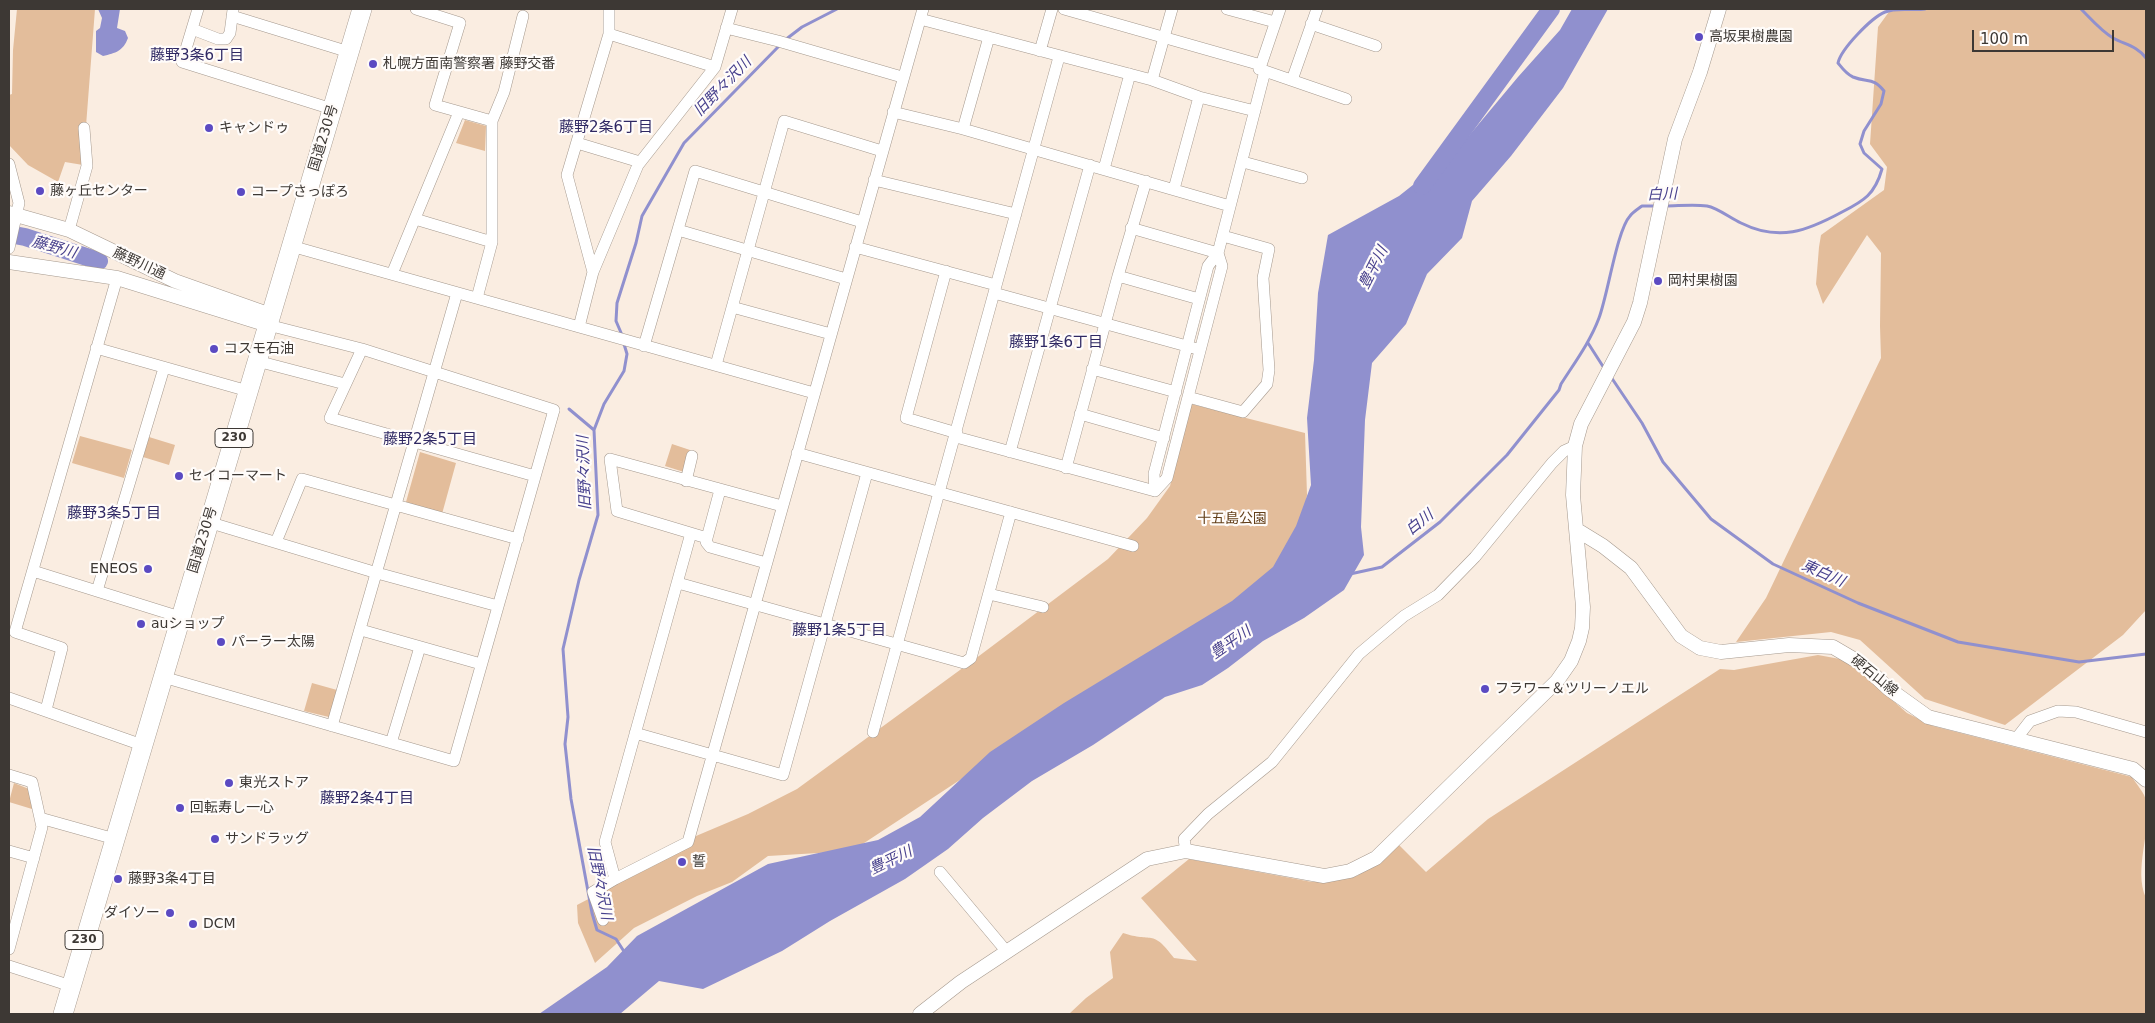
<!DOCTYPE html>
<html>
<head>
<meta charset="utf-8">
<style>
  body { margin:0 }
  #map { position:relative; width:2155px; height:1023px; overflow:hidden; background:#faede1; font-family:"DejaVu Sans",sans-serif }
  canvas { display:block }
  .frame { position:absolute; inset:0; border:10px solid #3d3834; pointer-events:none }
  .scale { position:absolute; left:1972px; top:30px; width:142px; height:22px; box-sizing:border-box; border:2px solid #3d3834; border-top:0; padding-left:6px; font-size:15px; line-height:18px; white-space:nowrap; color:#3d3834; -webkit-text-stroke:4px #fffcfa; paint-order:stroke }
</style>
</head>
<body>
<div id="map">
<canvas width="2155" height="1023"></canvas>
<div class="frame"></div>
<div class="scale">100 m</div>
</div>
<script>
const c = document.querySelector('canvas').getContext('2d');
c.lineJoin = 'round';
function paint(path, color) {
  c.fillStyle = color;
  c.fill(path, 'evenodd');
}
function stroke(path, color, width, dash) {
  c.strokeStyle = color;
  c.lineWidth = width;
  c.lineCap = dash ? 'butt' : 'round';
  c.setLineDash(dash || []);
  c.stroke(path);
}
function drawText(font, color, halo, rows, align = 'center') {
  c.font = font + ' "DejaVu Sans","Noto Sans JP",sans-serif';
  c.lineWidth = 4.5;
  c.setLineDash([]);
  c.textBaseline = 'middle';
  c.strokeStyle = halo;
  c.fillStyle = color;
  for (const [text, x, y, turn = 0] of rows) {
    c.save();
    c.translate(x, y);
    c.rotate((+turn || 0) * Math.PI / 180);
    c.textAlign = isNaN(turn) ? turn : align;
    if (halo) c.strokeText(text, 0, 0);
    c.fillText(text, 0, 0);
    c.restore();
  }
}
const green = new Path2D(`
  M17,9h78l-12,156 -18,-3 -7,20 -30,-17 -19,-20v-50l3,-1 1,-44z
  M1891,9h255v601l-23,25 -118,90 -80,-26 -65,-59 -29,-8 -95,10 30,-44 115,-240 -1,-32 1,-73 -14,-18 -44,69 -7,-20 3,-37 2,-12 63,-45 3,-23 -17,-23 8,-117z
  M465,120l21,6 -1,25 -29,-8z
  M1191,404l114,29 2,62 -7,47 -20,35 -261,164 -167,110 -84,5 -36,26 -35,14 -63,32 -39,35 -17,-40 -1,-18 105,-55 14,-14 52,-22 49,-25 178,-130 133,-100 39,-41 23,-32z
  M80,436l52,14 -8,28 -52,-15z
  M149,437l26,8 -6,20 -26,-8z
  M672,444l18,6 -6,22 -19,-6z
  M420,452l36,11 -14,51 -36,-12z
  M1818,655l22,4 16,9 51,45 26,13 199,51c4,7 13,16 14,24 6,31 -13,68 0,97v116h-1077l17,-16 27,-20 -3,-26 13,-19c29,10 29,-5 51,25l23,3 -56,-63 48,-39 123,23 45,-6 42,-31 27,27 62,-53 232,-150 14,1z
  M312,683l25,7 -8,27 -25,-6z
  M14,783l15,6 3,20 -23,-7z`);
const water = new Path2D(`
  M98,9h22l-3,19 8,3 3,7c-5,13 -12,15 -25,18l-7,-4v-21l4,-3 2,-10z
  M1572,9h36l-45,79 -52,68 -39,45 -10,37 -35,36 -21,50 -34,39 -7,57 -4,107 3,28 -20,35 -40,28 -41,23 -35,27 -26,17 -37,12 -72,48 -61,36 -49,37 -35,31 -43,30 -75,42 -48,30 -79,38 -44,-8 -39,33h-81l68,-47 30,-31 131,-72 110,-24 42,-23 70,-65 74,-49 168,-102 41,-34 23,-41 15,-41 -4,-67 7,-58 4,-67 10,-58 71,-39 58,-46 61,-73 42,-47z`);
const stream = new Path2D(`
  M2081,9c10,10 20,22 32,29 13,7 24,8 33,20
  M785,40l17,-13 35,-18
  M1665,206c13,0 28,-2 42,0 11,2 23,12 34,17 38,19 66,8 101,-11 22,-11 33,-18 40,-43l-18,-16 -4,-9 4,-13 17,-27 3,-13c-11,-14 -16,-8 -31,-14 -7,-3 -11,-9 -15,-14 3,-14 33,-45 47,-51 12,-5 28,-1 40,-3
  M622,335l-6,-14 1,-18 19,-60 6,-27 42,-73 96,-98
  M1588,343l16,25
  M624,344l3,10 -3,17 -20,33 -10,26 4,85 -19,65 -16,69 5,68 -3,27 6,55 21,114 5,17 19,9 9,14
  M1611,377l31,46 21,39 48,57 62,45 85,39 100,39 121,20 67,-8
  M569,409l25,21
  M1350,574l32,-7 58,-45 67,-67 52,-65 2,-6c14,-22 29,-42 38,-66 9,-24 18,-88 31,-102 3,-4 8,-7 12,-10h14`);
const river = new Path2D(`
  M1422,186l129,-177
  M9,234l16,3 74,24`);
const minor = new Path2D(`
  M198,9l-16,53 150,47
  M416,9l44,14 -25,82 57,16
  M1064,9l197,56 -2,4 87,30
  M1227,9l48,13
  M232,16l117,36
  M920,19l232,61 47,17 56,14
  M1311,24l65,22
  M726,28l52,13 124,36
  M192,29l26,10h8l4,-6 3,-23
  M609,34v-25
  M1040,51l12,-42
  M1261,65l19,-56
  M1152,80l20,-71
  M1292,80l25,-71
  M893,112l70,17 267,77
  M963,129l26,-92
  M577,143l63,19
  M1243,162l59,16
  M9,164l10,39 -10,45
  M1104,169l26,-95
  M874,180l142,34
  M1174,189l25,-92
  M415,219l77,23
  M1131,228l87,25
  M69,230l18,-64 -3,-38
  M678,230l168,49
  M291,246l523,147
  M855,247l141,38
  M946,271l-40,147 51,15
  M593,272l-26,-97 42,-141 106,33
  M392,274l67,-162
  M1118,276l81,23
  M994,293l200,55
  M477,298l15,-56v-121l12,-29 19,-76
  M732,307l99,27
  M579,327l14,-55 45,-107 77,-98 17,-58
  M644,346l51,-175 167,51
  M96,348l152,43
  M362,349l-32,69 205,58
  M257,361l88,23
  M716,365l68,-244 98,30
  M1092,369l84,23
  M1188,397l55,15 24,-28 2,-14 -6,-92 6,-29 -46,-13
  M1080,414l84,24
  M956,437l199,54
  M1010,452l80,-287
  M797,453l336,93
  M1066,468l52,-192 28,-95
  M686,481l6,-25
  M1155,491l-1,-17 54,-208 10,-13 47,-182
  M1155,491l12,-13 55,-212 -4,-13
  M208,522l169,51 121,33
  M691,533l-86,309 10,37 73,-37 235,-833
  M707,538l13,-48
  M276,542l26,-63 216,60
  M766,563l-56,-16 -4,-5 1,-4 -90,-27 -7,-52 172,47
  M33,571l147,46
  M678,583l286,80 7,-5 40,-146
  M97,591l67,-223
  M989,594l54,13
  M361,630l120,34
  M163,677l291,84 100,-351 -192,-61 -94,-24
  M9,698l133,47
  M46,710l16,-62 -47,-16 102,-354
  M332,726l125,-433
  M873,732l186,-675
  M635,733l148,42 84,-302
  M2016,739l14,-18 28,-10 18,1 70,20
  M391,743l29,-96
  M9,775l23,7 10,45 -33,122
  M40,818l75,21
  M9,851l25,7
  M1186,851l-2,-12 24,-25 64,-52 87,-108 45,-38 34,-21 37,-38 77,-94 12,-12 11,-5
  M940,872l67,80
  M603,920l-10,-28 22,-13
  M9,966l62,20`);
const tertiary = new Path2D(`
  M9,213l60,17 106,51 96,34
  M9,262l108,16 151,47
  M1577,530l26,16 28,22 50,68 19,12 21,4 68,-7 44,2 29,17 27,25 39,28 205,52 13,11
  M920,1014l41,-32 186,-123 39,-8 138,25 26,-5 26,-13 181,-177 14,-20 8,-20 3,-13 1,-21 -10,-112 2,-49 6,-22 53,-102 6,-19 35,-164 25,-67 19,-63`);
const trunk = new Path2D(`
  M63,1014l299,-1005`);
const markers = [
  [1699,37,5,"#5b4ac2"],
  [373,64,5,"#5b4ac2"],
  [209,128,5,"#5b4ac2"],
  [40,191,5,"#5b4ac2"],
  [241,192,5,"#5b4ac2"],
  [1658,281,5,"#5b4ac2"],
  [214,349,5,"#5b4ac2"],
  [179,476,5,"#5b4ac2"],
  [148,569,5,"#5b4ac2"],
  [141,624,5,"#5b4ac2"],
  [221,642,5,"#5b4ac2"],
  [1485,689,5,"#5b4ac2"],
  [229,783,5,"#5b4ac2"],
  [180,808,5,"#5b4ac2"],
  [215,839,5,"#5b4ac2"],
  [682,862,5,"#5b4ac2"],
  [118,879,5,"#5b4ac2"],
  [170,913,5,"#5b4ac2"],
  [193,924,5,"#5b4ac2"]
];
const shields = [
  [234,438,38],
  [84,940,38]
];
const shieldNames = [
  ["230",234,438],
  ["230",84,940]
];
const poiNames = [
  ["高坂果樹農園",1709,37],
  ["札幌方面南警察署 藤野交番",383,64],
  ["キャンドゥ",219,128],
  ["藤ヶ丘センター",50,191],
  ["コープさっぽろ",251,192],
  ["岡村果樹園",1668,281],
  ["コスモ石油",224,349],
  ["セイコーマート",189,476],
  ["ENEOS",138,569,"right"],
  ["auショップ",151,624],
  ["パーラー太陽",231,642],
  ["フラワー＆ツリーノエル",1495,689],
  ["東光ストア",239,783],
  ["回転寿し一心",190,808],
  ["サンドラッグ",225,839],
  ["誓",692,862],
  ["藤野3条4丁目",128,879],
  ["ダイソー",160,913,"right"],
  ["DCM",203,924]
];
const streetNames = [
  ["国道230号",324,138,-73],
  ["藤野川通",139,264,25],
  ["国道230号",203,540,-73],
  ["硬石山線",1874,676,39]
];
const parkNames = [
  ["十五島公園",1232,519]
];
const neighbourhoodNames = [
  ["藤野3条6丁目",197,56],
  ["藤野2条6丁目",606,128],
  ["藤野1条6丁目",1056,343],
  ["藤野2条5丁目",430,440],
  ["藤野3条5丁目",114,514],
  ["藤野1条5丁目",839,631],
  ["藤野2条4丁目",367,799]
];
const waterNames = [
  ["旧野々沢川",723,87,-46],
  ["白川",1662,195,-2],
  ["藤野川",54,248,16],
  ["豊平川",1374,268,-63],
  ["旧野々沢川",585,473,-92],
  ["白川",1420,523,-39],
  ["東白川",1823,574,24],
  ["豊平川",1231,643,-35],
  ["豊平川",891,861,-26],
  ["旧野々沢川",599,883,79]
];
paint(green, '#e3bd9b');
paint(water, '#9090ce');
stroke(stream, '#9090ce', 3);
stroke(river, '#9090ce', 18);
stroke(minor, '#a5998e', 12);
stroke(tertiary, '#a5998e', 15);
stroke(trunk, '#a5998e', 20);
stroke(minor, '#fff', 11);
stroke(tertiary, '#fff', 14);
stroke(trunk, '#fff', 19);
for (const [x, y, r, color] of markers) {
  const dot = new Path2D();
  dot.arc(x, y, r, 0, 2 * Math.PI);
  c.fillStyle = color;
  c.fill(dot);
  stroke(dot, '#fffcfa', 2);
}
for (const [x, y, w] of shields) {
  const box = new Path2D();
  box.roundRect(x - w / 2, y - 9.5, w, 19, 4);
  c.fillStyle = '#fffcfa';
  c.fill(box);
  stroke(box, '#3d3834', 1);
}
drawText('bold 12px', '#3d3834', null, shieldNames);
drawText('14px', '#3d3834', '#fffcfa', poiNames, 'left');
drawText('14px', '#3d3834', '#fffcfa', streetNames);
drawText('14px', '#633f19', '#fffcfa', parkNames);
drawText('15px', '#2f2863', '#fffcfa', neighbourhoodNames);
drawText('italic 15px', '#48418d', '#fffcfa', waterNames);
</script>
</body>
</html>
